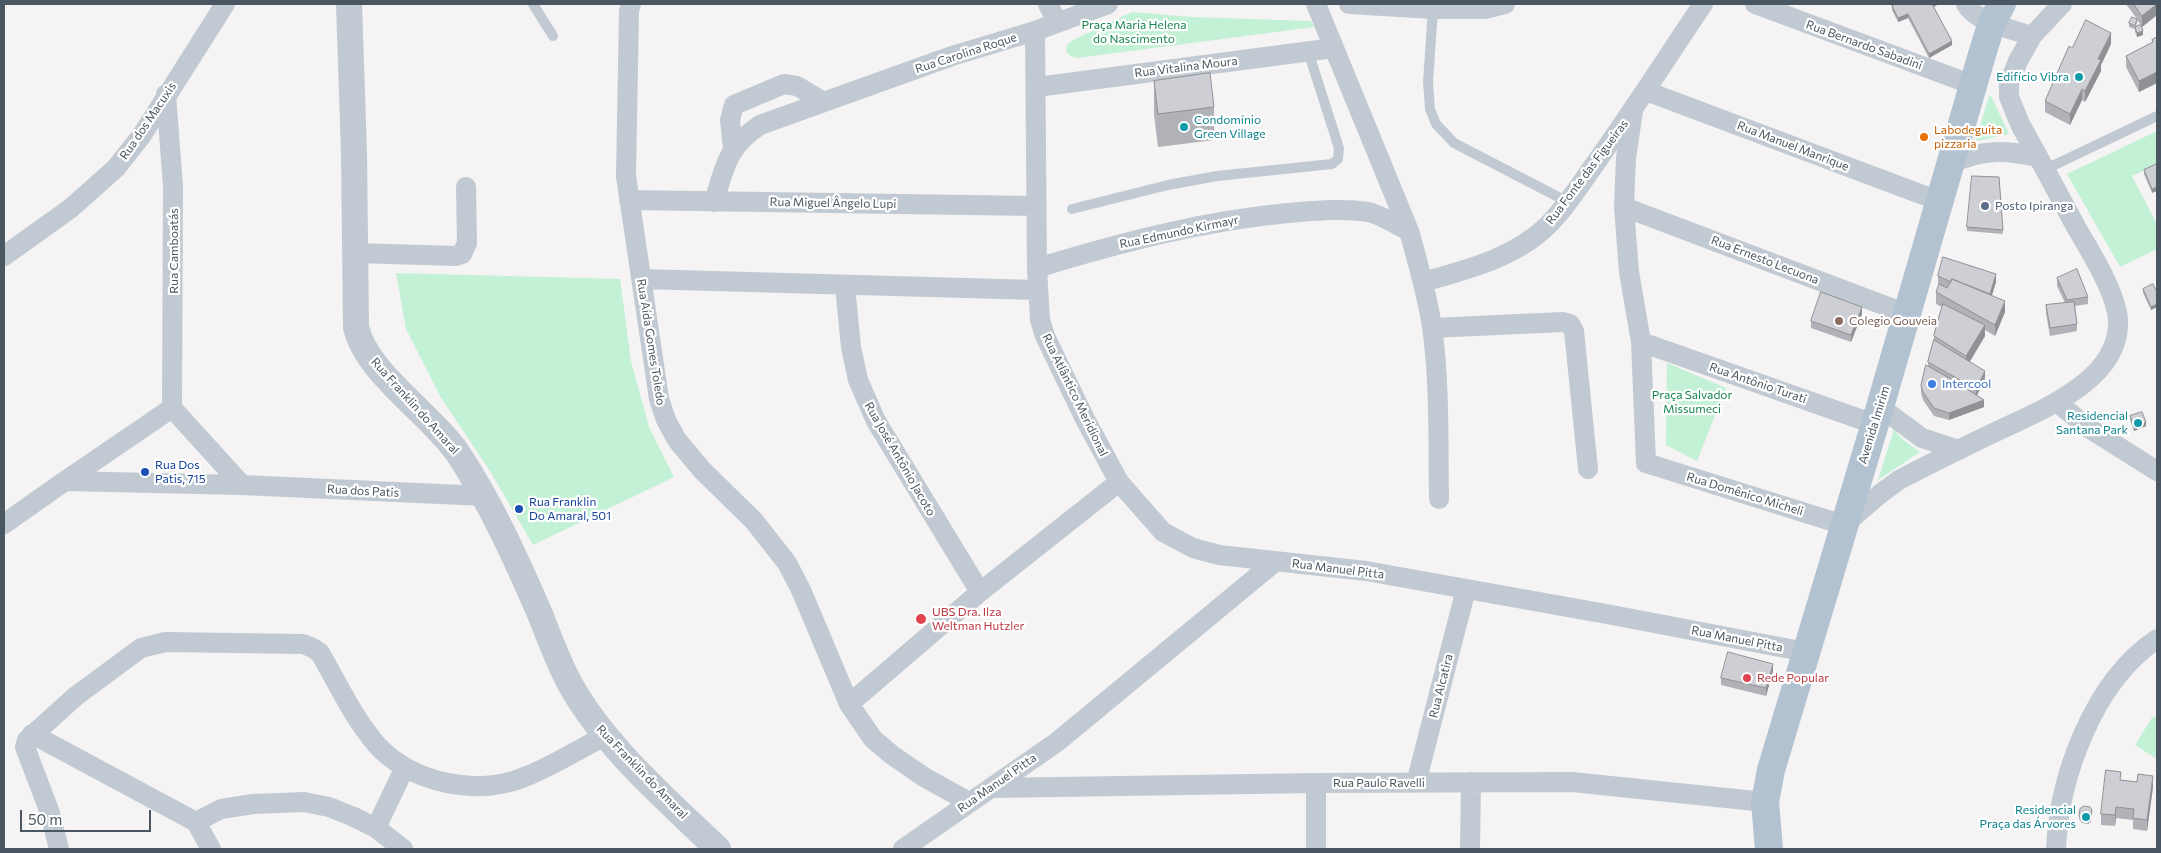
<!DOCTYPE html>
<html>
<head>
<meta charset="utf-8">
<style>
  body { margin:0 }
  #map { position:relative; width:2161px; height:853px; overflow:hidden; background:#f5f3f3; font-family:Commissioner,sans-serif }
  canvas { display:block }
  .frame { position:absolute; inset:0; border:5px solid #4a5661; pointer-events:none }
  .scale { position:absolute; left:20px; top:810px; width:131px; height:22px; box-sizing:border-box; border:2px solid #4a5661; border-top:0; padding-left:6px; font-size:15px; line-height:18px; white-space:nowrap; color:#4a5661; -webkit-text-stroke:4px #fff; paint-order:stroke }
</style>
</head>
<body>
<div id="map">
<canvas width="2161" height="853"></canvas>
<div class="frame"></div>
<div class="scale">50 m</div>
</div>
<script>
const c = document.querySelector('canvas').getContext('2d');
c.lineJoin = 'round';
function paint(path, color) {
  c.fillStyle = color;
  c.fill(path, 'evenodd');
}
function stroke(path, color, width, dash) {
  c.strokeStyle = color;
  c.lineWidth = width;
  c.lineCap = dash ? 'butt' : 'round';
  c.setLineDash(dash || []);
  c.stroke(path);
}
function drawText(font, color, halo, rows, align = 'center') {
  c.font = font + ' Commissioner,sans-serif';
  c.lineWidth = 4.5;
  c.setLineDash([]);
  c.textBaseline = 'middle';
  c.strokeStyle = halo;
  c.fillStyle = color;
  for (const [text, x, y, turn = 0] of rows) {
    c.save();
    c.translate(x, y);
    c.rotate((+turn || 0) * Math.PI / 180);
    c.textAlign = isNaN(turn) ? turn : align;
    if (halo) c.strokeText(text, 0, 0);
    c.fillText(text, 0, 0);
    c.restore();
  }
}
const green = new Path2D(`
  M1132,12l60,5 119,4 3,6 -237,31 -7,-2 -4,-5 1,-6 6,-5z
  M1991,96l18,38 -32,7 -1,-2 13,-43z
  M2157,131v34l-25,11 25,48v25l-37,18 -53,-93z
  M396,273l224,6 11,82 18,66 25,50 -141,68 -43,-74 -50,-75 -34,-67z
  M1667,363l59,25 -29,73 -31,-16z
  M1894,429l7,9 19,14 -42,28z
  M2153,716l4,2v41l-22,-14z`);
const service = new Path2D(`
  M533,4l20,32
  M1433,9l-5,73 2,27 6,15 18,19 114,59
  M2046,169l111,-53
  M1072,209l96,-24 49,-9 115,-12 6,-5 1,-11 -31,-97`);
const minor = new Path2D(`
  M631,4l-2,7 -3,165 33,223 7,21 11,20 25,30 52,51 33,42 14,27 48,114 24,35 19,16 32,22 45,25
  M1048,4l9,18
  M1316,4l93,227
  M1349,4l84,5h52l20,-5
  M1755,4l218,81
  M1966,4c9,18 48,26 66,32
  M1035,31l2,237 3,52 5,16 40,83 34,63 44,50 30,16 26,7 147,16 246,44 194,37
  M1037,87l297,-39
  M1646,91l293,110
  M166,94l7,93 -1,221
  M1633,111l-7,47 -2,49 5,65 12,70 5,121 198,62 36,-31 19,-14c30,-16 61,-31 92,-46 45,-22 130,-52 127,-114 -2,-28 -28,-69 -42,-93 -18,-34 -37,-69 -56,-103l-11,-27v-14l9,-22 14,-25 30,-32
  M733,149l-3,-29 4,-15 50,-21 13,2 27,16
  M1950,164c32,-15 55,-14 88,-7
  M629,200l407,6
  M714,202c11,-36 13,-55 46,-77l192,-69 83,-25 73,-27
  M1624,207l283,107
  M355,253l101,3 6,-2 5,-11 -1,-56
  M4,256l67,-48 45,-40 26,-33 83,-131
  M1037,268c82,-25 165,-47 251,-55 26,-2 54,-5 80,-1 11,2 29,13 41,19 9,32 18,63 23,96 8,57 6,115 7,172
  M641,279l396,11
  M1423,282c42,-12 91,-24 123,-55 20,-19 35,-44 51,-66 37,-52 71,-105 106,-157
  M845,286l6,61 7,33 18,41 104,171
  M1432,328l131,-6 7,2 4,7 14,138
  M1641,342l233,82
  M2058,403l29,24 70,44
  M1880,407l42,31 37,12
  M172,408l70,77
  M65,481l107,-73
  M4,524l61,-43 177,4 242,11
  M849,704l131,-112 139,-110
  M32,734l164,88
  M1416,783l50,-194
  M992,788l324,-5 256,-1 193,20
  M196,822l25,-13 32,-5 51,-2 25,5 25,10 22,11 27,21
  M196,822l15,27
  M376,828l29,-61
  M59,849l-9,-36 -25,-66 2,-7 49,-44 65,-48 24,-6 138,2 10,4 7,5c18,31 33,64 56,91 36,40 103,53 151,32 27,-11 52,-27 78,-40
  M903,849l154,-107 219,-181
  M1316,849v-66
  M1470,849l1,-67
  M2056,849c3,-73 38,-168 101,-210`);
const tertiary = new Path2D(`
  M349,4l5,149 2,174c10,46 75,87 101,125 34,51 59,107 83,162 9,23 18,48 30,70 35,63 96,115 148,165`);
const primary = new Path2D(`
  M1769,849l-4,-47 6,-32 109,-363 101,-349 11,-36 10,-18`);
const wall = new Path2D(`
  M2126,4h31v11l-15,12 1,8 -6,2 -2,-5v-3l-6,-2v-4l8,-4zM2137,20l4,5 -5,2 1,-4z
  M1892,6l42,1 18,38 -23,13 -21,-40 -10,4 -6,-12z
  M2157,37v46l-18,9 -13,-25v-11l26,-13v-3z
  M2111,44l-10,21v6l-16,31 -3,-2 -12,25 -25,-13v-11l27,-53z
  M1154,81l60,26v33l-56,7 -4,-33z
  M2157,164l-5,29 -8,-19v-4z
  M1999,177l4,57 -36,-3v-4z
  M1938,276l58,6 -4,13 13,17 -10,24 -10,-6v6l-15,26 15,17 -8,16 7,12 -35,13 -15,-4 -11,-16 -2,-7v-7l7,-20v-4l6,-22v-4l8,-29 -6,-3v-12l11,-4 -9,-4z
  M2057,278l31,19v7l-13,2 2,18v7l-27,5 -4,-23v-8l19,-2 -8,-17z
  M2143,289l14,3v15l-6,3 -8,-17z
  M1862,314l-11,28 -40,-14v-7z
  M2130,416l16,10 -12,5 -4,-11z
  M1773,671l-7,25 -45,-11v-7z
  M2121,780l32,7 -6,44 -14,-2v-9l-17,-2 -1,8 -14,-1v-11z
  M2092,814l-1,7 -3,3 -6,-1 -3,-4v-3z`);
const shadedWall = new Path2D(`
  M1932,4h7l-7,4z
  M2157,4v11l-15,12v-11z
  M1908,14v4l-10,4v-4z
  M2143,31v4l-6,2v-4z
  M2111,33v11l-10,21v6l-16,31v-11l13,-32z
  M1952,41v4l-23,13v-4z
  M2157,72v11l-18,9v-11z
  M2082,89v11l-12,25v-11z
  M2157,187v4l-5,2v-4z
  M1996,274v8l-7,23v-7z
  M2005,301v11l-10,24v-11z
  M2157,304v3l-6,3v-3z
  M1862,307v7l-11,28v-7z
  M1985,325v11l-19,31v-11z
  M1985,371v8l-9,18v-8z
  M1984,400v7l-35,13v-7z
  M2146,422v4l-12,5v-4z
  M1773,664v7l-7,25v-8z
  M2153,776v11l-6,44v-11z
  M2116,807v11l-1,8v-11z
  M2092,810l-1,11 -3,3v-4z`);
const building = new Path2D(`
  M1897,4h35l20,37 -23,13 -21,-40 -10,4 -6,-12z
  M2134,4h23l-15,12z
  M2132,17l5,2 -2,7 -6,-3z
  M2086,20l25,13 -13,26 3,1 -16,31 -3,-2 -12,25 -25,-13 24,-55 3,2z
  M2141,25l2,6 -6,2 -2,-5 2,-2z
  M2157,37v35l-18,9 -13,-25 27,-14 -1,-2z
  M1210,73l4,34 -56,7 -4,-33z
  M2157,164v23l-5,2 -8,-19z
  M1972,176l27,1 4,53 -36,-3z
  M1943,257l53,17 -6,20 -38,-15 -1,3 -13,-6z
  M2077,269l11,28 -21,3 -10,-22z
  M1952,279l53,22 -10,24 -59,-33 3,-8 8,4z
  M2153,284l4,8v12l-6,3 -8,-18z
  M1821,292l41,15 -11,28 -40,-14z
  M2074,302l3,22 -27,4 -4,-23z
  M1943,304l42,21 -19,31 -32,-20z
  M1934,340l51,31 -9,18 -48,-27z
  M1926,365l30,17 28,18 -35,13 -15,-5 -11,-16 -2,-6z
  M2142,412l4,10 -12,5 -4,-11z
  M1728,652l45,12 -7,24 -45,-10z
  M2106,770l15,2 -1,8 17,2 1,-8 15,2 -6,44 -14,-2 1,-9 -18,-2 -1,8 -14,-1z
  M2084,806l6,1 2,3 -1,7 -3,3 -6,-1 -3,-3 1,-7z`);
const markers = [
  [2079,77,5,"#0f9aa8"],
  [1184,127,5,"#0f9aa8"],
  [1924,137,5,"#e8710a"],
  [1985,206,5,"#5c6f8a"],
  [1839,321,5,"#8d6e63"],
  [1932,384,5,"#3f7fe0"],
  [2138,423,5,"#0f9aa8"],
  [145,472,5,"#1a4fb4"],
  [519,509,5,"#1a4fb4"],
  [921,619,6,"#e0444e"],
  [1747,678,5,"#e0444e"],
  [2086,817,5,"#0f9aa8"]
];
const parkNames = [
  ["Praça Maria Helena",1134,25],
  ["do Nascimento",1134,39],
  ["Praça Salvador",1692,395],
  ["Missumeci",1692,409]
];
const streetNames = [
  ["Rua Bernardo Sabadini",1864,45,20],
  ["Rua Carolina Roque",966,53,-18],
  ["Rua Vitalina Moura",1186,67,-7],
  ["Rua dos Macuxis",148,121,-56],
  ["Rua Manuel Manrique",1793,146,21],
  ["Rua Fonte das Figueiras",1587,172,-53],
  ["Rua Miguel Ângelo Lupi",833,203,1],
  ["Rua Edmundo Kirmayr",1179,232,-12],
  ["Rua Camboatás",174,251,-90],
  ["Rua Ernesto Lecuona",1765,260,21],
  ["Rua Aída Gomes Toledo",651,342,81],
  ["Rua Antônio Turati",1758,383,19],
  ["Rua Atlântico Meridional",1075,395,64],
  ["Rua Franklin do Amaral",415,406,48],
  ["Avenida Imirim",1874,425,-73],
  ["Rua José Antônio Jacoto",900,459,60],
  ["Rua dos Patis",363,491,3],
  ["Rua Domênico Micheli",1745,494,17],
  ["Rua Manuel Pitta",1338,569,7],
  ["Rua Manuel Pitta",1737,639,11],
  ["Rua Alcatira",1441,686,-76],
  ["Rua Franklin do Amaral",642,772,46],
  ["Rua Manuel Pitta",997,783,-35],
  ["Rua Paulo Ravelli",1379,783]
];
const cultureNames = [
  ["Edifício Vibra",2069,77],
  ["Condomínio",1194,120,"left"],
  ["Green Village",1194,134,"left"],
  ["Residencial",2128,416],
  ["Santana Park",2128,430],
  ["Residencial",2076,810],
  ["Praça das Árvores",2076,824]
];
const foodNames = [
  ["Labodeguita",1934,130],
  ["pizzaria",1934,144]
];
const serviceNames = [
  ["Posto Ipiranga",1995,206]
];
const educationNames = [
  ["Colegio Gouveia",1849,321]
];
const shopNames = [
  ["Intercool",1942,384]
];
const transitNames = [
  ["Rua Dos",155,465],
  ["Patis, 715",155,479],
  ["Rua Franklin",529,502],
  ["Do Amaral, 501",529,516]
];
const healthNames = [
  ["UBS Dra. Ilza",932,612],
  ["Weltman Hutzler",932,626],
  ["Rede Popular",1757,678]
];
paint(green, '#c3f1d5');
stroke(service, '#c1cad2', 10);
stroke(minor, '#c1cad2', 20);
stroke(tertiary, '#c1cad2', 26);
stroke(primary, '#b3c2d1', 28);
paint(wall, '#b0b2b7');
paint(shadedWall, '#909195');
paint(building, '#cdcfd5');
stroke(building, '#909195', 1);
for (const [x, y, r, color] of markers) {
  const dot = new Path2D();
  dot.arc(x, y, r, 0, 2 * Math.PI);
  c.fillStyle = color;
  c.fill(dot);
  stroke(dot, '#fff', 2);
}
drawText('12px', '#17864f', '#fff', parkNames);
drawText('12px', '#4a5661', '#fff', streetNames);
drawText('12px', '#0d838f', '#fff', cultureNames, 'right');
drawText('12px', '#c56008', '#fff', foodNames, 'left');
drawText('12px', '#4e5e75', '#fff', serviceNames, 'left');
drawText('12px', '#785e54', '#fff', educationNames, 'left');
drawText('12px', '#366cbe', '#fff', shopNames, 'left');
drawText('12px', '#164399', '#fff', transitNames, 'left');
drawText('12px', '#be3a42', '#fff', healthNames, 'left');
</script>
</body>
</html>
